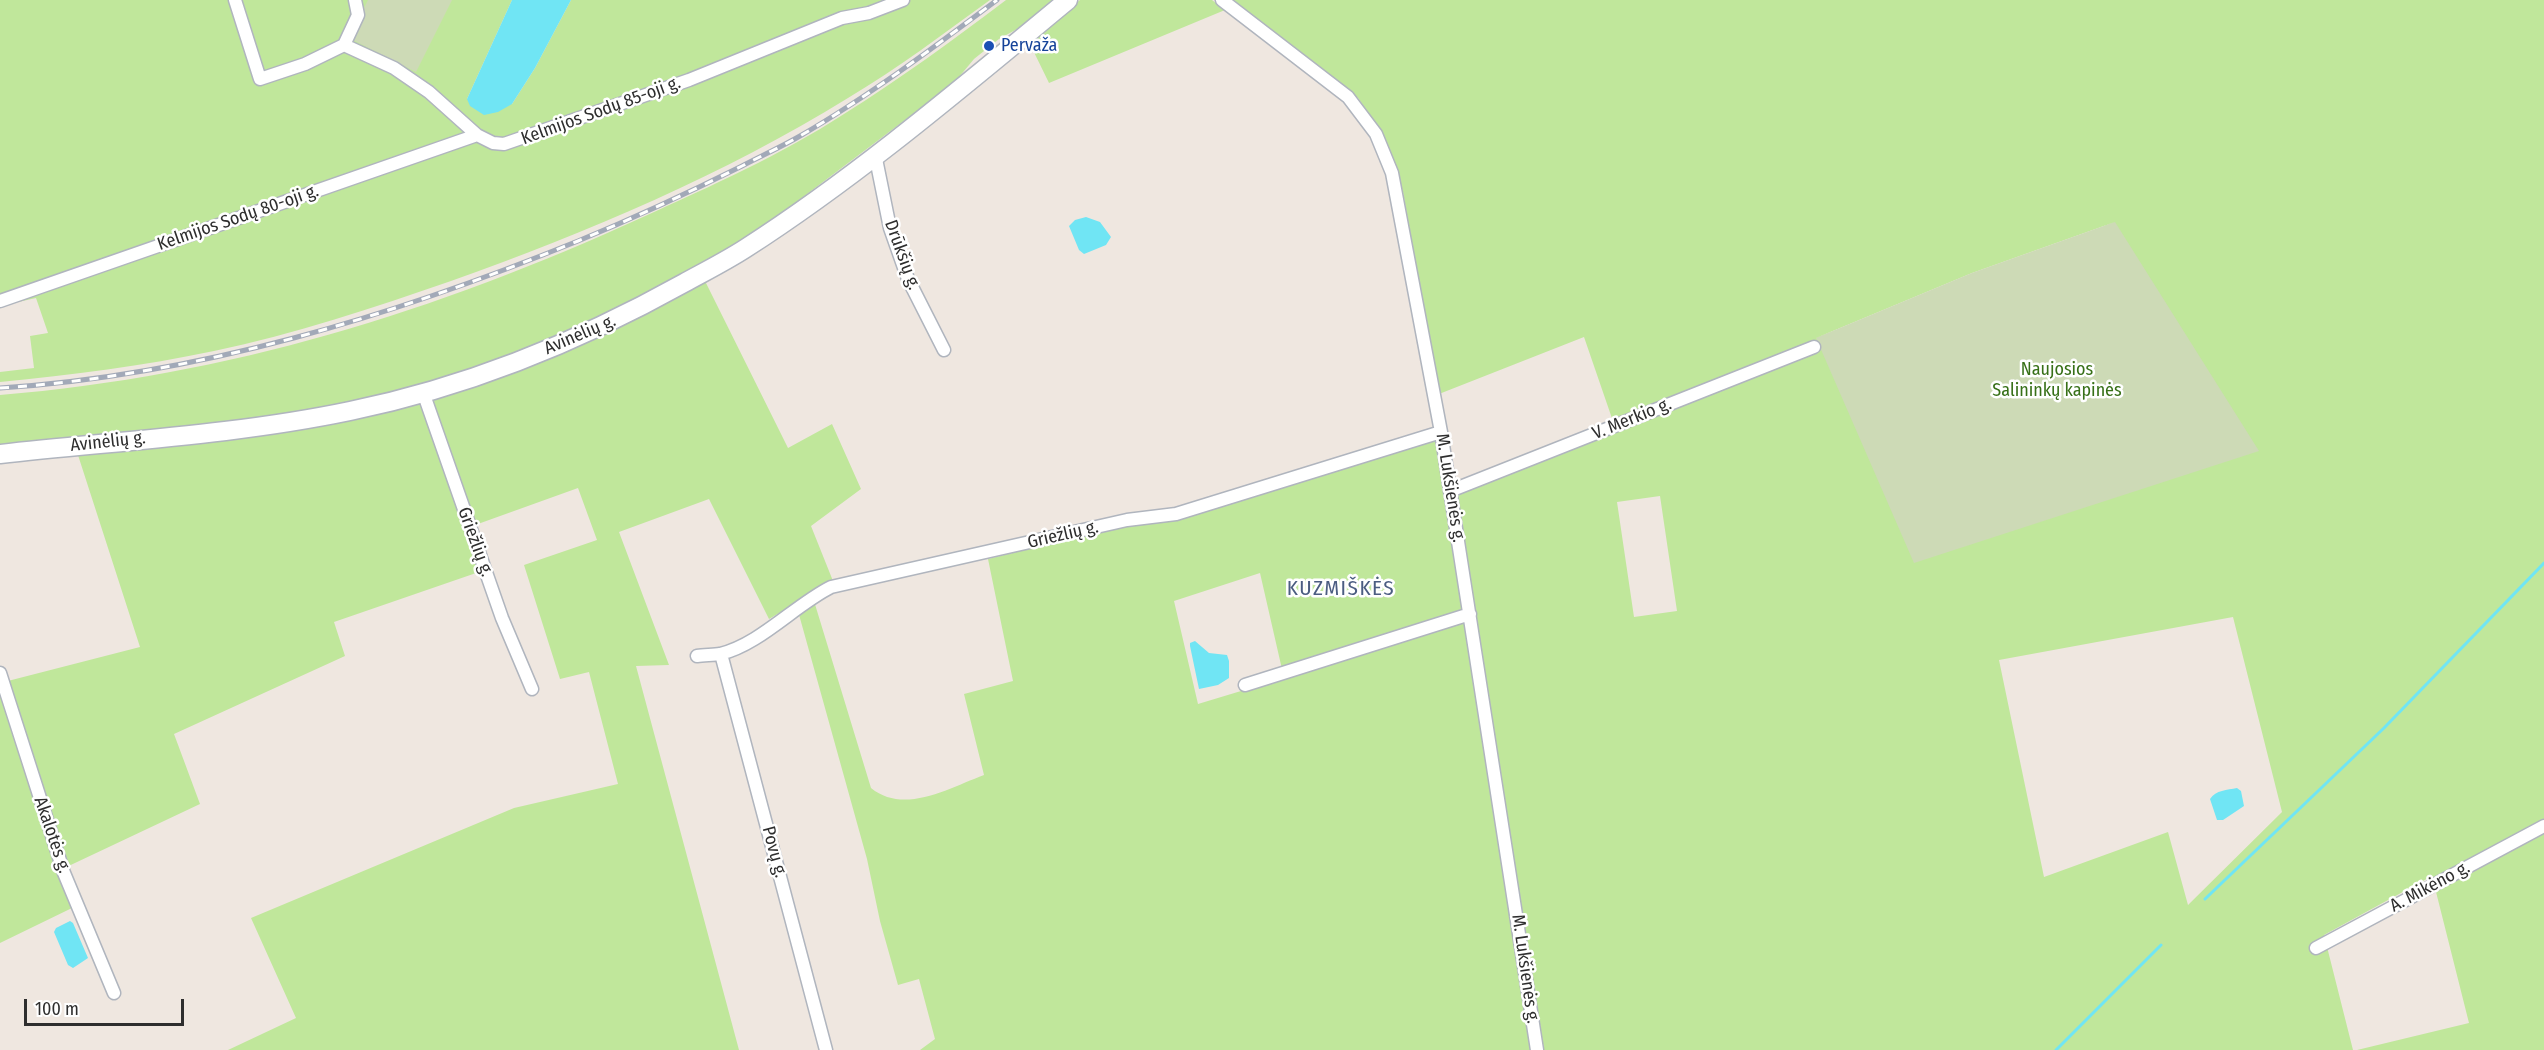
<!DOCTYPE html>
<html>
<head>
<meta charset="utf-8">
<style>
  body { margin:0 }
  #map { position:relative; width:2544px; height:1050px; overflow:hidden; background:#efe7e0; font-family:"Fira Sans Condensed",sans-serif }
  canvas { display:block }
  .scale { position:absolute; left:24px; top:999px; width:160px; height:27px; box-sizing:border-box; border:3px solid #2e2e2e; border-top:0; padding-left:8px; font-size:18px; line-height:21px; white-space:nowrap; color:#2e2e2e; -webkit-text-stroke:4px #fff; paint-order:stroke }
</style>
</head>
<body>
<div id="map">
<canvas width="2544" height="1050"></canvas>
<div class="scale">100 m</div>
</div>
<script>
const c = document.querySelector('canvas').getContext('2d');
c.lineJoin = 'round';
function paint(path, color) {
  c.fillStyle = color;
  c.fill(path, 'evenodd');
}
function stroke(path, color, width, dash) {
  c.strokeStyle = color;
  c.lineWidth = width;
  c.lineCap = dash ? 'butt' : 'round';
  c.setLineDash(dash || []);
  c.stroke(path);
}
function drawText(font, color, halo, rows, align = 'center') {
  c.font = font + ' "Fira Sans Condensed",sans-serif';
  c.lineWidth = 5;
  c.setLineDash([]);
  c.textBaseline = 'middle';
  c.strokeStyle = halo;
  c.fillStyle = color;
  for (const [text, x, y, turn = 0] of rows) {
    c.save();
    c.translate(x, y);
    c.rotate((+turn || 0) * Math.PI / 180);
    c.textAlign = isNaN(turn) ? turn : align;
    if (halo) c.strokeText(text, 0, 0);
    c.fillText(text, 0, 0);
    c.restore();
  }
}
const green = new Path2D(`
  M0,0h512l-45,99 45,5 23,-36 36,-68h419c-47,34 -93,69 -142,98 -125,77 -259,134 -397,183 -78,27 -156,53 -237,70 -71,15 -142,24 -214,31v-10l34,-4 -4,-32 18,-3 -12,-35 -36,8z
  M1006,0h51l-29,23 -29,16 -25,20 -20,24 -180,136 -51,34 -126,69 -141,53 -98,26 -84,17 -274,30v-53c229,-19 435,-83 643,-178 68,-31 138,-62 201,-103 56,-35 109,-74 162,-114z
  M1080,0h132l13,10 -176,73 -20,-41z
  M1232,0h1312v1050h-187l112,-27 -37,-147 -108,59 29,115h-809l-88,-555 160,-65 -32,-93 -145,57 -36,-202 -10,-34 -10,-24 -25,-36zM2115,222l-299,116 156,-65zM1660,496l17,115 -43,6 -17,-115zM2233,617l49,195 -94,93 -20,-73 -124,45 -45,-217z
  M705,281l83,167 44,-24 29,65 -50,37 22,55 -64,38 -60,-120 -90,33 50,133 -33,1 103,384h-511l68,-32 -45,-100 263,-110 104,-24 -29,-112 -29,7 -36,-114 73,-25 -19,-52 -114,41 15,43 -145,50 11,34 -171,78 26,70 -142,67 14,37 -72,35v-260l140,-36 -63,-195 275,-37z
  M1433,439l4,4 96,607h-613l15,-11 -16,-60 -21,6 -18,-64 -13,-62 -69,-248 16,-10 57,187c33,27 78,0 113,-13l-20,-81 49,-13 -25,-122 137,-34zM1260,573l24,105 -86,26 -24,-103z`);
const cemetery = new Path2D(`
  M368,0h84l-36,72 -67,-34z
  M2115,222l144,229 -345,112 -98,-225 156,-65z`);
const water = new Path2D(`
  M512,0h59l-36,68 -23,36 -14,8 -14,3 -14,-9 -3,-7z
  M1086,217l14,5 11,15 -5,8 -22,9 -5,-4 -10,-24 6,-6z
  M1195,641l14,12 18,2 2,6v17l-11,7 -19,4 -9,-43v-3z
  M2237,788l4,3 3,15 -21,14h-6l-7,-21c6,-9 17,-9 27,-11z
  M70,921l3,2 15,35 -15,10 -5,-3 -14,-33 2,-4z`);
const stream = new Path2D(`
  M2205,899l179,-171 160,-165
  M2056,1050l105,-105`);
const minor = new Path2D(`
  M235,0l25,79 45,-15 39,-19 50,23 35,24 48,43 16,8 11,1 185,-64 153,-62 27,-5 34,-13
  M1222,0l126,97 28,37 16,39 49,259 96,618
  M344,45l14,-30 -3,-15
  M875,154l15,74 18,51 36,71
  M0,301l477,-166
  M423,392l79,226 30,71
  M1450,491l364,-144
  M721,654l105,396
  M697,656c7,-1 16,-1 23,-2 39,-9 75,-49 111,-67l296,-67 49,-6 265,-82
  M0,673l64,200 50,120
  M1245,685l225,-71
  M2316,948l228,-122`);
const secondary = new Path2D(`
  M0,454c116,-13 235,-19 350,-43 117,-24 230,-70 334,-128 20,-11 42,-22 62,-35 112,-72 219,-163 322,-248`);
const rail = new Path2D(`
  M0,388c200,-13 393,-72 578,-147 56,-23 110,-48 164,-75 19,-10 39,-19 58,-30 69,-40 133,-88 197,-136`);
const markers = [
  [989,46,6,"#1a4fb4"]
];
const transitNames = [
  ["Pervaža",1001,46]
];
const streetNames = [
  ["Kelmijos Sodų 85-oji g.",601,111,-20],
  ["Kelmijos Sodų 80-oji g.",238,218,-19],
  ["Drūkšių g.",902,255,70],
  ["Avinėlių g.",580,335,-23],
  ["V. Merkio g.",1632,419,-22],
  ["Avinėlių g.",108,442,-6],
  ["M. Lukšienės g.",1450,488,81],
  ["Griežlių g.",1063,535,-13],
  ["Griežlių g.",475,542,70],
  ["Akalotės g.",52,835,71],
  ["Povų g.",774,852,75],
  ["A. Mikėno g.",2430,887,-28],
  ["M. Lukšienės g.",1525,969,82]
];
const parkNames = [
  ["Naujosios",2057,370],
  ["Salininkų kapinės",2057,391]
];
const quarterNames = [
  ["KUZMIŠKĖS",1341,589]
];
paint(green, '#c0e79b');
paint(cemetery, '#cddab6');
paint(water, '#70e5f4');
stroke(stream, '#70e5f4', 3);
stroke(minor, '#b0b5be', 15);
stroke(secondary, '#b0b5be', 21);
stroke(minor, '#fff', 12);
stroke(secondary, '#fff', 18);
stroke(rail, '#a2a9b8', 5);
stroke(rail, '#fff', 3, [9]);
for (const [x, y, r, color] of markers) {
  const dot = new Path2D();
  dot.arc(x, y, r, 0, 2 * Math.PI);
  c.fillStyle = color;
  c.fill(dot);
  stroke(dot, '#fff', 2);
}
drawText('18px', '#164399', '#fff', transitNames, 'left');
drawText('18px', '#2e2e2e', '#fff', streetNames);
drawText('18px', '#377018', '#fff', parkNames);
c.letterSpacing = '1.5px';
drawText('21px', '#4b5d81', '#fff', quarterNames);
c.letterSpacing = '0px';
</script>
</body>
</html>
